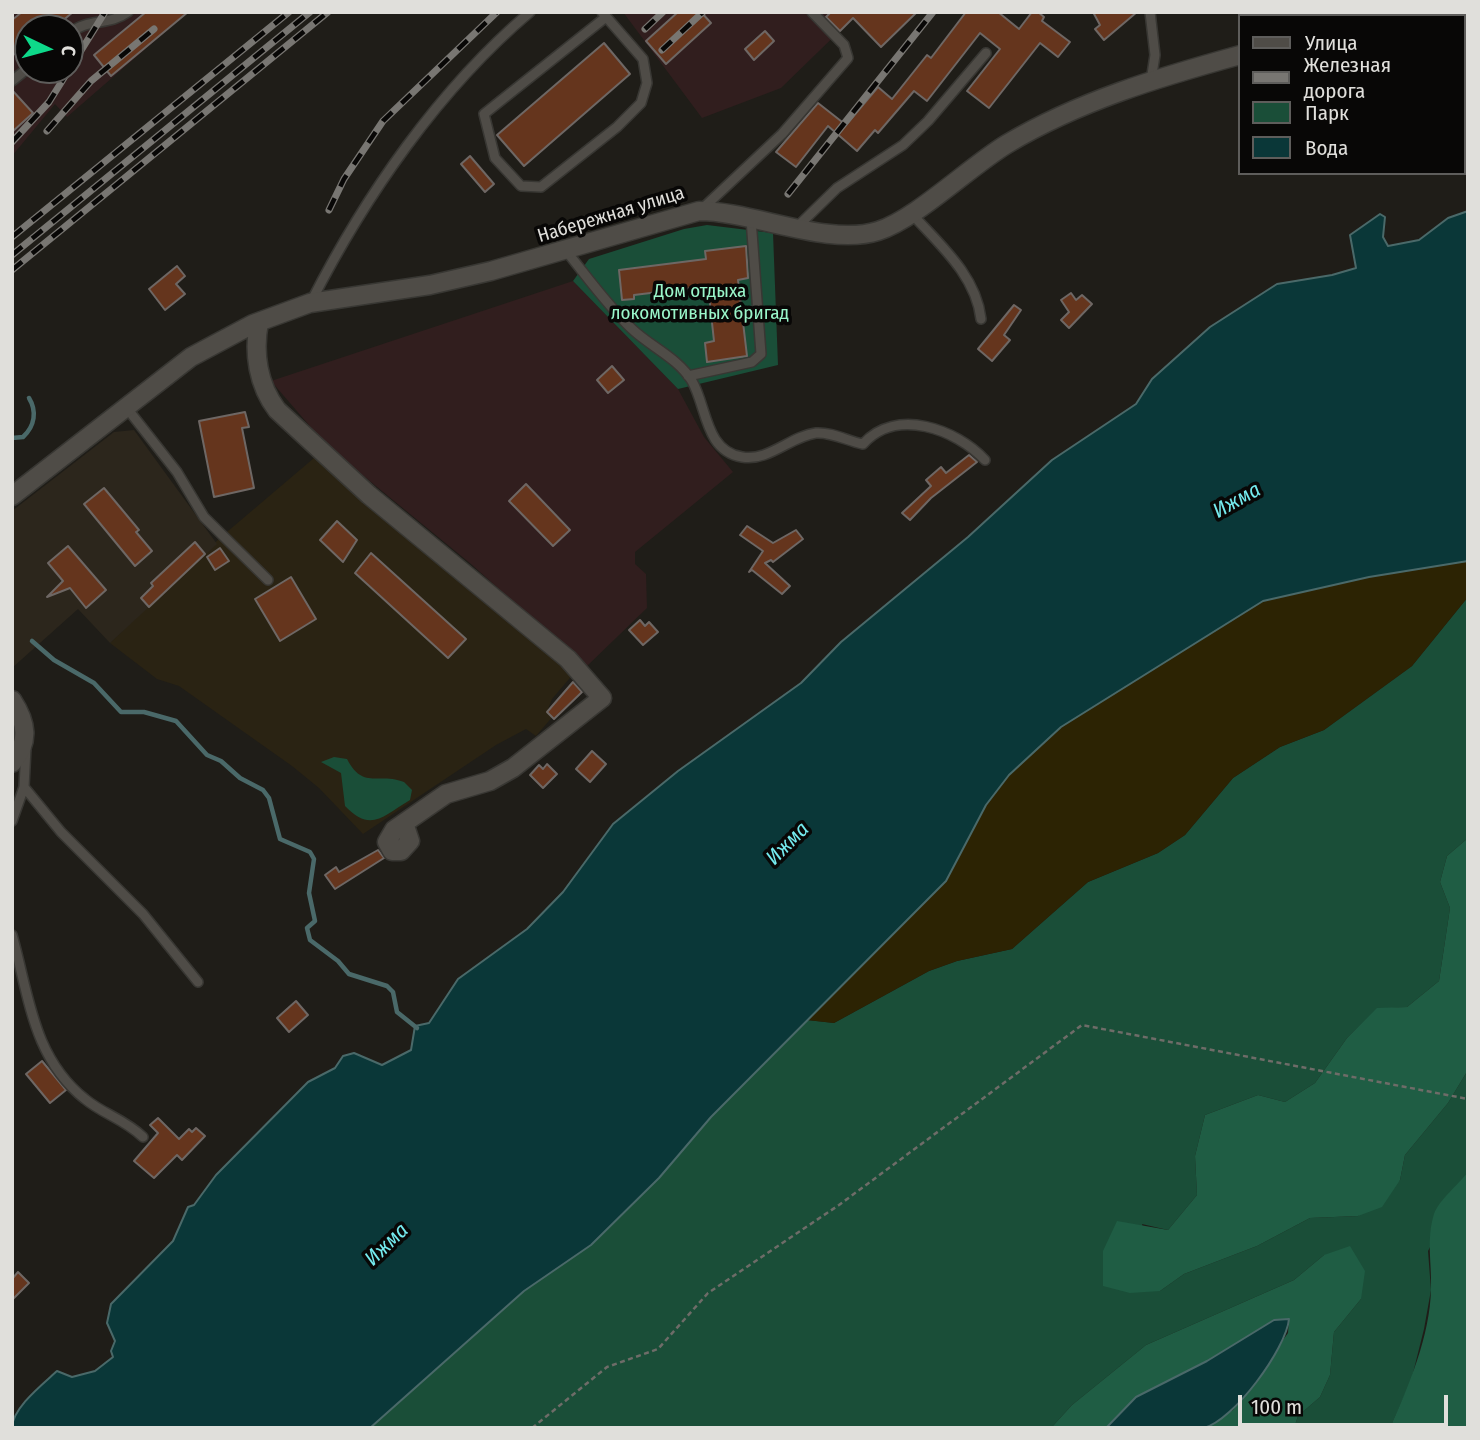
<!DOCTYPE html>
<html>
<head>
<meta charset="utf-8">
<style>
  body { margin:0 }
  #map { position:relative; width:1480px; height:1440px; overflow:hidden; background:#1f1d18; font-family:"Fira Sans Condensed",sans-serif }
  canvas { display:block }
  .frame { position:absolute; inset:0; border:14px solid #e0dfdb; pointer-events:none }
  .legend { position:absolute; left:1238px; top:14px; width:228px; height:161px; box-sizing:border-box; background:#080706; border:2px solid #5e5d5b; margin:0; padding:9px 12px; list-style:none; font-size:21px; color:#e0dfdb }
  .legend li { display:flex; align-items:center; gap:14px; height:35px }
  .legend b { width:35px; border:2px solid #5e5d5b }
  .north { position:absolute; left:14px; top:14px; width:70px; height:70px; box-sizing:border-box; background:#080706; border:2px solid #5e5d5b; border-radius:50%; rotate:95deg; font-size:19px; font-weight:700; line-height:28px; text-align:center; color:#e0dfdb }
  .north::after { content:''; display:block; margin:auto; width:24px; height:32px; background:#0ed98a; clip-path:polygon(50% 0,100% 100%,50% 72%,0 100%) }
  .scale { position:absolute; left:1238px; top:1395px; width:210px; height:32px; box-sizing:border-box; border:4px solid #e0dfdb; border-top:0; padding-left:9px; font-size:21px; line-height:24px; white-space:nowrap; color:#e0dfdb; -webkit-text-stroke:5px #080706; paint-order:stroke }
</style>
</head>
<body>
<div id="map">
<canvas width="1480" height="1440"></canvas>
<div class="frame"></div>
<ul class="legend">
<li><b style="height:9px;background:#4f4c47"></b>Улица</li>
<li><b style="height:9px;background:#787672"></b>Железная дорога</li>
<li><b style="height:19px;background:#1a4e38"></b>Парк</li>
<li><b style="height:19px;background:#0a3738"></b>Вода</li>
</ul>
<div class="north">С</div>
<div class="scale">100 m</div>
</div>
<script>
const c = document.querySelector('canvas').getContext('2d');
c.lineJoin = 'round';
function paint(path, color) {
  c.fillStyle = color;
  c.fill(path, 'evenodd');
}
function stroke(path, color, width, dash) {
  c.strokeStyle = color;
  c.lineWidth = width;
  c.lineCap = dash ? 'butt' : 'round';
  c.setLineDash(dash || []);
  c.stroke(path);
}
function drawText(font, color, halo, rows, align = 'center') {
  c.font = font + ' "Fira Sans Condensed",sans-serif';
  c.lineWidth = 7;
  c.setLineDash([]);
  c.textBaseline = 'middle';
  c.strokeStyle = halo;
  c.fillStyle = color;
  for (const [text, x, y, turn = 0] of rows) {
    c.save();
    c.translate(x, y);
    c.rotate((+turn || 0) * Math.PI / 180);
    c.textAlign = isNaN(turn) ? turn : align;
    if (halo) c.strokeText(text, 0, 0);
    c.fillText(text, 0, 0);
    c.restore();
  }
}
const commercial = new Path2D(`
  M314,458l261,214 -23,27 -4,10 6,6 -18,21 -10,-7 -30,16 -133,89 -44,-46 -27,-22 -113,-80 -22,-7 -47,-36 111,-106z`);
const industrial = new Path2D(`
  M12,12h176l-121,105 -12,-13 -43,52zM28,28h42v42h-42z
  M623,12h295l-18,16 -47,-10 -72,70 -79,30z
  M573,281l105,108 26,48 29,35 -98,80v12l11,10 1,34 -61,59 -115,-103 -144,-118 -56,-65z`);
const built = new Path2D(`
  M134,430l83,114 -107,99 -32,-34 -66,59v-157l102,-79z`);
const green = new Path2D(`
  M707,225l66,8 5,132 -100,24 -105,-108 16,-22 95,-30z
  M1468,597v241l-21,18 -7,26 10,26 -11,73 -32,26 -30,2 -30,29 -32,45 -30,19 -27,-7 -53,20 -10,41 2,39 -29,35 -26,-6 18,67 24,-17 73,-28 53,-28 48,-2 42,-36 5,-25 43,-52 20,-33v102l-40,79 3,39 -7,39 -13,52 -21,47h-96l4,-12 22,-19 10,-22 4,-43 27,-33 -37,-44 -30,25 -148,65 -74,60 -21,23h-681l154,-137 67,-46 68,-67 52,-61 96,-97 27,3 95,-52 28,-10 55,-12 76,-67 70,-29 27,-18 48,-57 47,-31 44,-17 88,-64z
  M334,757l13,2c16,31 31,13 57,23l8,8 -2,10c-27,16 -39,33 -65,6l-4,-33 -20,-11z`);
const forest = new Path2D(`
  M1468,838v232l-20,33 -43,52 -5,25 -18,27 -24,9 -48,2 -53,28 -73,28 -24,17 -30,2 -27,-7v-35l14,-30 51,9 29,-35 -2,-39 10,-41 53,-20 27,7 30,-19 32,-45 30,-30 30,-1 32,-26 11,-73 -10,-26 7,-26z
  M1468,1172v256h-78c19,-43 40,-92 41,-139 1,-26 -5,-49 3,-75 5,-14 24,-29 34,-42z
  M1350,1246l15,25 -4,28 -27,33 -4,43 -10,22 -22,19 -4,12h-89l28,-18 55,-77 1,-14 -15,1 -67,41 -71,36 -30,31h-55l21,-23 74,-60 148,-65 30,-25z`);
const sand = new Path2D(`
  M1468,561v36l-56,69 -88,64 -44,17 -47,31 -48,57 -27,18 -70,29 -76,67 -55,12 -28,10 -95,52 -27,-3 139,-139 40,-76 23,-30 52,-48 202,-126 106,-24z`);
const water = new Path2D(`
  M1468,211v350l-99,16 -106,24 -202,126 -52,48 -23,30 -40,76 -235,236 -52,61 -68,67 -67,46 -154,137h-358c0,-20 31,-44 45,-57l15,6 23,-6 18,-14 -2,-6 4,-10 -8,-18 4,-19 62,-63 15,-34 6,-2 22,-30 92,-93 27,-14 8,-12 11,-3 28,12 29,-15 4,-24 14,-3 29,-44 69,-50 36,-37 50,-68 65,-53 123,-88 40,-41 127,-105 84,-77 84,-56 16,-25 58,-52 67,-43 55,-9 24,-7 -6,-33 30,-21 5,3 -2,20 5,9 31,-6 29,-22z
  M1289,1319c-3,30 -55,101 -85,109 -20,5 -75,0 -98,0l30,-31 71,-36 67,-41z`);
const stream = new Path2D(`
  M12,438l11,-1c12,-11 14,-26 6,-39
  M32,641l22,19 40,23 27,29h23l32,9 31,34 14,6 19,17 23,12 6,8 11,41 30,13 4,7 -5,34 6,28 -8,7 3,12 28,21 11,13 38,12 6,6 4,20 20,16`);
const building = new Path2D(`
  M22,12h51l-19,16h-26v15l-16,13v-36z
  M146,12h42l-77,64 -17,-21z
  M678,12h23l10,11 -45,41 -20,-23z
  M831,12h86l-36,35 -28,-29 -13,13 -14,-14z
  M966,12h32l21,17 13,-17h6l6,5 -2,4 28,21 -12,15 -18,-14 -51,65 -22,-17 33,-42 -20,-16 -53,68 -13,-10 -36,42 -3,-3 -18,21 -29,-25 -32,41 -20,-15 42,-49 28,22 32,-38 14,12 35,-44 4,3z
  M1093,12h44l-33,28 -9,-11 5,-4z
  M765,31l9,10 -20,19 -9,-11z
  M604,43l26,31 -106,92 -27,-31z
  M12,90l21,23 -21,19z
  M470,156l24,28 -9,8 -24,-28z
  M746,246l2,32 -10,2 9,76 -40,6 -2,-19 9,-2 -6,-55 -74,9v4l-12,1 -3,-30 87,-11 -1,-8z
  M177,266l8,10 -9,8 9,10 -20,16 -16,-21z
  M1071,293l5,7 6,-5 10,9 -23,24 -8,-8 8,-8 -8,-12z
  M1014,305l7,5 -17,25 6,5 -18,21 -14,-12z
  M612,366l12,14 -16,13 -11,-13z
  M245,412l4,15 -7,1 12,60 -40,9 -15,-76z
  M969,455l8,7 -46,36 -21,22 -8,-7 29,-27 -5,-6 15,-13 5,6z
  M526,484l44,46 -17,16 -44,-45z
  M104,488l35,42 -3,2 16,19 -17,15 -51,-62z
  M337,521l20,19 -14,22 -23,-22z
  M747,526l26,17 23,-13 7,9 -30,23 -2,-2 -6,3 25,23 -8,8 -30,-24 -3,2 14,-21 -23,-16z
  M195,542l10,12 -56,53 -8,-9 12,-12 -2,-3z
  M68,546l38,44 -20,18 -16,-20 -23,9 16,-16 -15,-18z
  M220,548l9,13 -14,9 -8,-13z
  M371,553l95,86 -18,19 -93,-85z
  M291,577l25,42 -36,22 -25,-42z
  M640,620l5,6 4,-4 9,10 -15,13 -14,-15z
  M573,682l9,10 -28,27 -7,-7z
  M592,751l14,13 -16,18 -14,-13z
  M547,764l10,10 -14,14 -13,-13 9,-10 4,4z
  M378,850l6,8 -49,31 -10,-14 11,-8 3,5z
  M296,1001l12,14 -19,17 -12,-14z
  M42,1061l24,29 -16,13 -24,-29z
  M158,1118l21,21 10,-10 3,3 4,-4 9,8 -23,24 -5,-5 -23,23 -20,-17 24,-28 -8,-8z
  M18,1272l11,11 -17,17v-21z`);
const path = new Path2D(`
  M532,1428l75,-61 51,-18 50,-56 131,-88 243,-180 386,74`);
const service = new Path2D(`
  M602,12l41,47 4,24 -6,20 -24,24 -76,60 -20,-1 -26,-28 -11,-44 122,-97
  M1150,12l5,43 -4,26
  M1455,16l4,-4
  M70,33c18,-15 39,-7 58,-21
  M12,81l16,-13
  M701,210l81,-76 66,-76 -4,-13 -32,-33
  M911,213c28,31 65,62 70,106
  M797,227l40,-39 66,-43 25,-24 58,-68
  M567,252c21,26 41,54 65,77 19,18 46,29 60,52 15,26 13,70 50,76 26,5 49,-21 74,-24 17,-1 31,8 47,11 33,-37 93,-15 122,16
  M311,302c54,-106 128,-213 219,-290
  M688,376l64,-14 9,-8 -10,-135
  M126,407l51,65 27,45 64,63
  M24,787l37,45 82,82 55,68
  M12,821l12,-34 2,-39
  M12,935c17,59 20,122 73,164 18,15 39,20 58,38`);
const minor = new Path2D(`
  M1464,23h4
  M259,322c-6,31 -1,63 18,88l92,85 199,164 34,39 -89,70 -23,13 -44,13 -52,36 -7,12 5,9h9l9,-10 -6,-18
  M12,496l179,-139 62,-33 57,-21 120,-18 61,-14 208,-60c53,0 129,36 179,20 38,-12 91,-64 129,-87 72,-43 153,-67 233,-89
  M12,700c15,23 18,42 0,63`);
const rail = new Path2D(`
  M645,29l18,-17
  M662,50l41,-38
  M47,131l44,-50 63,-52
  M12,142l37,-40 56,-90
  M788,194l145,-182
  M329,210l15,-31 39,-58 114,-109
  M12,237l277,-225
  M12,255l298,-243
  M12,270l316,-258`);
const streetNames = [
  ["Набережная улица",611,215,-17]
];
const parkNames = [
  ["Дом отдыха",700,292],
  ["локомотивных бригад",700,314]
];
const waterNames = [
  ["Ижма",1237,501,-29],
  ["Ижма",788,844,-45],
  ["Ижма",387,1245,-44]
];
paint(commercial, '#2a2313');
paint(industrial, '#311e1e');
paint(built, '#2c261c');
paint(green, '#1a4e38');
paint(forest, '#1f5d44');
paint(sand, '#2c2303');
paint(water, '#0a3738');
stroke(water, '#4a6969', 2);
stroke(stream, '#4a6969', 4.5);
paint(building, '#65351d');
stroke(building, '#6e6764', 2);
stroke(service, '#383733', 12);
stroke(minor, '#383733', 21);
stroke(path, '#6e6c68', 2.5, [5, 3.5]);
stroke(service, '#4f4c47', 9);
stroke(minor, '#4f4c47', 18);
stroke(rail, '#787672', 7);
stroke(rail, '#080706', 4.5, [13]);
drawText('19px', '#e0dfdb', '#080706', streetNames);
drawText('19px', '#9af6ca', '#080706', parkNames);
drawText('italic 21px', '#75ebef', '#080706', waterNames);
</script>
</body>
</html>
